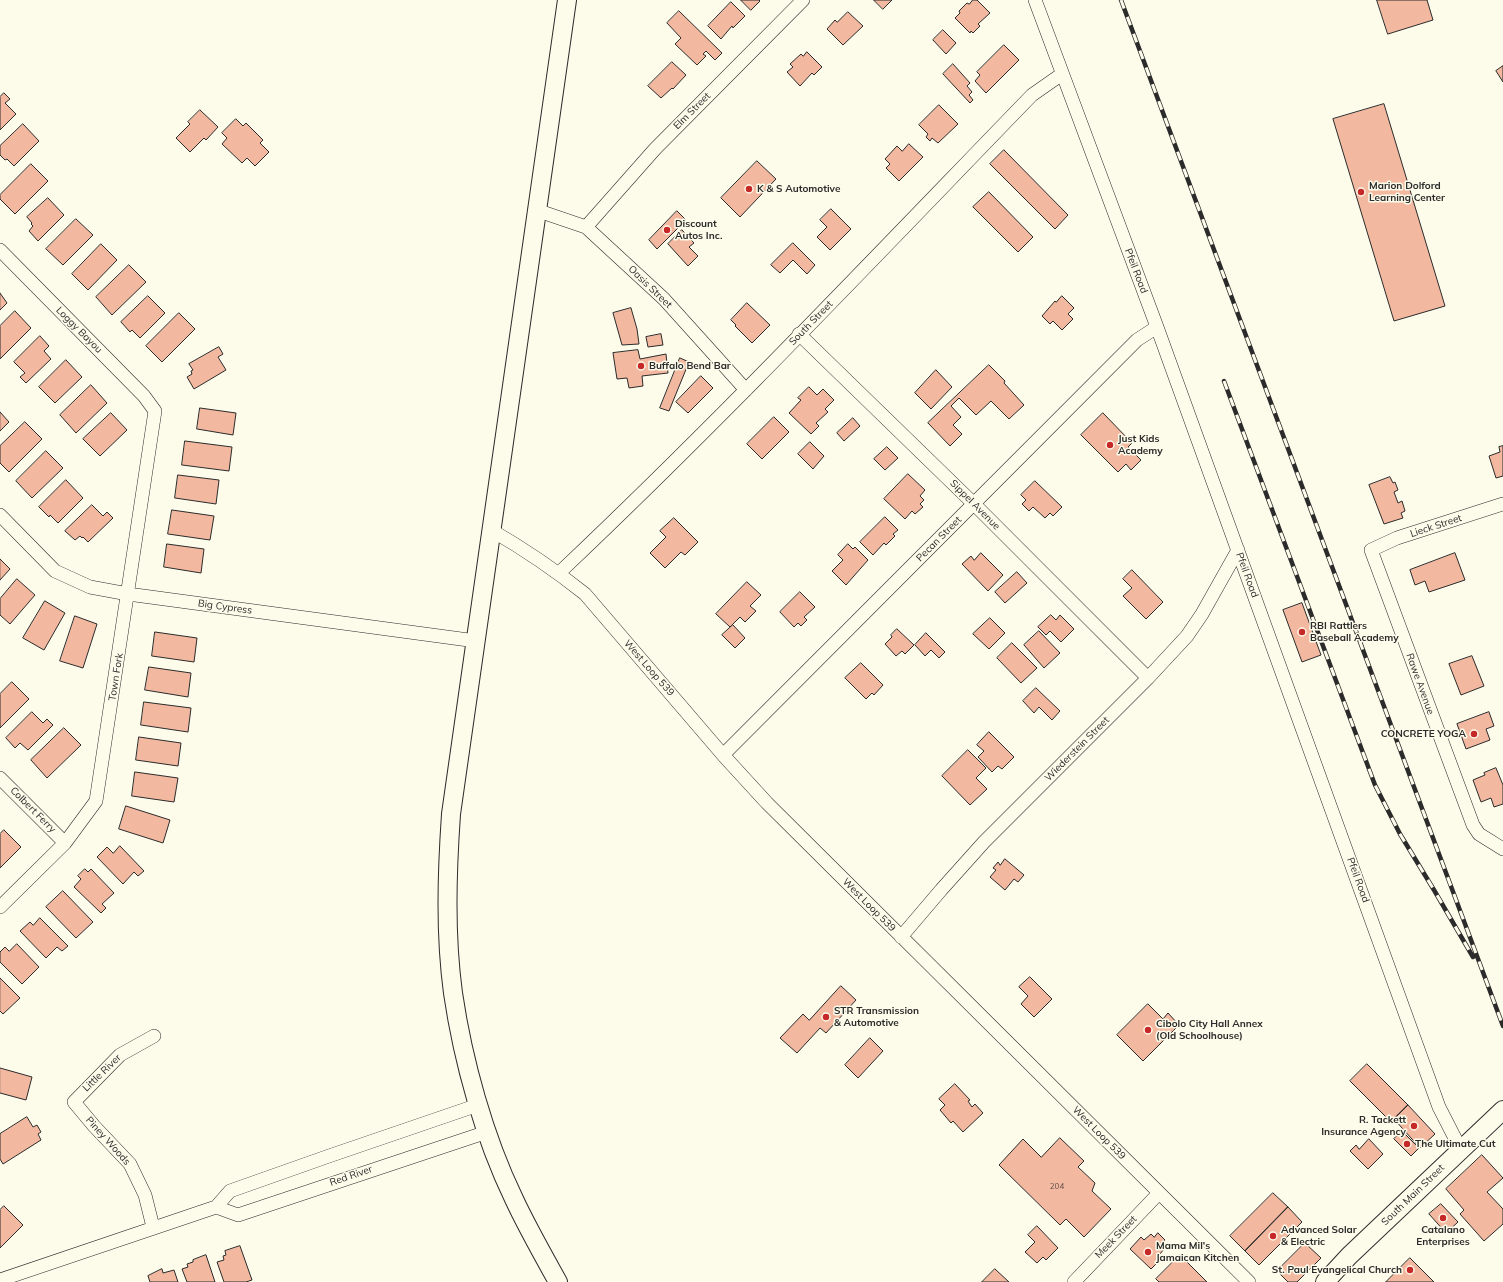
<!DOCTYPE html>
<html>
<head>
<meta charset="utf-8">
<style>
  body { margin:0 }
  canvas { display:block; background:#fdfbea }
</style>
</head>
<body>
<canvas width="1503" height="1282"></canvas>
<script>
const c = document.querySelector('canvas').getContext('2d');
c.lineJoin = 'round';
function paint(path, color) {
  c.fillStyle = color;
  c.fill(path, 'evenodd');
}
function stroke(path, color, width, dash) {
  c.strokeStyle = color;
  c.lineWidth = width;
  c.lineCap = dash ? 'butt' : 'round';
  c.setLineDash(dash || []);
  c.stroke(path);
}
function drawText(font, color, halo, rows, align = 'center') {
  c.font = font + ' Mulish,sans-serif';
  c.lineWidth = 3;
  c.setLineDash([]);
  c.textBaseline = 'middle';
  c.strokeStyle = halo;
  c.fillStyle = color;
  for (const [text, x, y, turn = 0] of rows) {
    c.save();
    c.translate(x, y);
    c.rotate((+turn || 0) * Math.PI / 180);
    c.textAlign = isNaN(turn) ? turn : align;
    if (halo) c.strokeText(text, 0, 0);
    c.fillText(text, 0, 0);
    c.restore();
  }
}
const building = new Path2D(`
  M741,0h18l1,1 -9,9z
  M874,0h18l-9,9z
  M973,0h4l13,13 -12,11 2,2 -7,7 -2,-2 -1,2 -15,-15 5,-5 -1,-2 8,-8 2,1z
  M1377,0h50l6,20 -45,14z
  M731,2l14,14 -12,12 -1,-2 -11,13 -13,-13z
  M679,11l43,42 -7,7 -9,-9 -3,3 3,2 -9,9 -22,-21 6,-6 -14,-15z
  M848,12l15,14 -20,19 -16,-16 8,-9 2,2z
  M943,30l13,13 -10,11 -13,-14z
  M1004,45l15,15 -33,33 -11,-12 5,-6 -3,-3z
  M807,52l15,15 -8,8 -2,-2 -12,13 -13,-14 6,-5 -3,-3 11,-10 2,2z
  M672,62l14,13 -13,14 -1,-1 -11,10 -13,-12z
  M953,64l17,19 -3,3 5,6 -3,3 4,5 -3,3 -27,-29z
  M1503,66v16l-7,-11z
  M4,93l6,6 -5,4 11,11 -16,16v-33z
  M1384,104l61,202 -51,15 -61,-202z
  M939,105l19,19 -20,19 -6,-5 -2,3 -4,-4 2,-3 -9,-9z
  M200,110l18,17 -12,13 -2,-2 -14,14 -14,-14 14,-14 -2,-2z
  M236,119l7,7 3,-3 17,17 -3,3 9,9 -14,14 -8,-8 -5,5 -20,-19 5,-6 -5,-5z
  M23,124l16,17 -25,25 -7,-7 -2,1 -5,-5v-9z
  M909,144l14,13 -24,24 -13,-13 4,-4 -5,-5 12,-13 5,5z
  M1004,150l64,65 -13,14 -65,-65z
  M757,161l19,18 -36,38 -19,-19z
  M31,164l17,17 -33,33 -15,-15v-4z
  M989,192l44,45 -15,15 -45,-45z
  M48,198l16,17 -26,26 -9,-10 4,-5 -2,-2 1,-1 -5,-6z
  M831,209l20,20 -21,21 -13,-13 10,-10 -7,-7z
  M677,211l9,9 -29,29 -8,-9z
  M76,219l17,16 -30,30 -17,-16z
  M682,230l12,13 -5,4 9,9 -10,10 -20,-22z
  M793,243l22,22 -8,9 -14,-14 -13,13 -9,-8z
  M101,244l16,16 -29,30 -16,-16z
  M129,265l17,17 -34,33 -16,-18z
  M0,293l7,10 -7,7z
  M148,296l17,17 -25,25 -8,-8 -2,2 -9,-10z
  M1062,296l12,12 -6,6 5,5 -11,11 -9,-9 -3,3 -8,-8 13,-15 1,1z
  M747,303l23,22 -18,18 -17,-17 1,-1 -5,-5z
  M631,308l6,21 2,15 -17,1 -9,-32z
  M15,311l16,17 -31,31v-33z
  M179,313l16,16 -33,33 -16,-16z
  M661,334l2,11 -15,2 -2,-10z
  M40,336l9,10 -5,5 7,8 -25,24 -6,-6 5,-4 -11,-11z
  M219,347l4,7 -5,3 8,13 -32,19 -7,-12 5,-3 -1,-3 2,-1 -4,-6z
  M638,350l2,9 26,-5 2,19 -26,3 1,10 -14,2 -2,-10 -10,1 -4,-26z
  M680,358l9,4 -20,49 -9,-3z
  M66,360l16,17 -27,26 -16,-16z
  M989,365l16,16 -1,2 20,22 -15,14 -18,-18 -15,14 -17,-17 -8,8 10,11 -8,8 9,9 -12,12 -22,-23z
  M936,370l16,17 -21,22 -16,-16z
  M701,376l12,12 -25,25 -12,-11z
  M91,385l16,18 -31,30 -16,-18z
  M809,387l8,8 6,-6 11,11 -9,9 3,3 -12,11 3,3 -8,8 -22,-21 12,-13 -3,-2z
  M200,408l36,5 -3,22 -36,-6z
  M0,412l9,10 -9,9z
  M111,413l16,17 -27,26 -17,-17z
  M1103,413l29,30 -4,4 13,13 -10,10 -5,-6 -8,8 -37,-37z
  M774,417l15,15 -27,27 -15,-15z
  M853,418l7,8 -16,15 -7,-8z
  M25,422l17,17 -33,33 -9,-9v-17z
  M185,441l47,6 -3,24 -47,-6z
  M810,442l14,14 -11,13 -15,-15z
  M1503,446v30l-7,2 -7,-22 11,-4 -1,-5z
  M887,447l11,11 -13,12 -11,-11z
  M46,451l17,17 -31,30 -16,-17z
  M908,474l17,16 -5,6 4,4 -4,4 3,3 -8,7 -3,-3 -7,8 -21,-20z
  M178,475l41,5 -3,24 -41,-6z
  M1390,477l3,6 2,-1 3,8 -4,2 4,11 4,-2 3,10 -4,2 2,5 -19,6 -15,-39z
  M66,480l17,18 -25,25 -8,-8 -1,2 -10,-10z
  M1035,481l27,26 -9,9 -3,-3 -5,5 -12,-11 -4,4 -7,-7 4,-4 -5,-5z
  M92,505l11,11 4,-4 6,6 -25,24 -5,-5 -1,1 -2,-2 -5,4 -10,-9z
  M172,510l42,6 -4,24 -42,-6z
  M885,517l13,13 -5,4 2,2 -9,9 -2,-2 -11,12 -13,-13z
  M674,518l24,24 -13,13 -4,-3 -16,16 -15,-15 16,-16 -6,-6z
  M167,544l37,5 -3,24 -37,-6z
  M848,544l5,5 2,-2 13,13 -22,25 -14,-14 11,-11 -5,-5z
  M981,553l22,22 -15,16 -26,-27 9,-8 3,4z
  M1455,553l10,27 -36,12 -4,-11 -10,4 -5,-15z
  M0,559l10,10 -10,11z
  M1132,570l31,32 -17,17 -23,-23 9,-8 -9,-9z
  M1017,572l10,11 -22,20 -10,-11z
  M17,579l18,16 -25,29 -10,-9v-16z
  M747,582l14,13 -11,11 6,5 -11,11 -5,-5 -10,10 -14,-13z
  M800,592l15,15 -11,10 3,3 -6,6 -3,-3 -4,4 -14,-15z
  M45,601l20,12 -21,37 -21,-12z
  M1302,603l19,52 -19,7 -19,-52z
  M1051,615l5,5 4,-5 14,14 -13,13 -11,-11 -4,4 -8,-8z
  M75,616l22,8 -14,44 -23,-7z
  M990,618l15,15 -16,16 -16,-15z
  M733,625l12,13 -10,10 -13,-13z
  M897,629l17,16 -9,9 -3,-3 -6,5 -11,-12 7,-7 -1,-2z
  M1039,631l21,22 -16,15 -20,-23z
  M155,632l42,6 -3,24 -42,-6z
  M926,633l19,19 -6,6 -8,-8 -6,6 -10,-11z
  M1012,643l25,25 -16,15 -24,-25z
  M1472,656l12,30 -23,9 -12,-31z
  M861,663l22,22 -9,10 -2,-2 -6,6 -21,-21z
  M149,667l42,6 -3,24 -43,-7z
  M12,682l17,17 -29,29v-34z
  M1036,688l24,23 -8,9 -13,-13 -5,6 -11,-12z
  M144,702l47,6 -3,24 -47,-7z
  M32,712l11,11 4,-4 6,6 -25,25 -8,-7 -5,5 -9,-10z
  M1489,712l5,14 -8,3 4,11 -24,9 -9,-25z
  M64,728l17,17 -34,33 -16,-18z
  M989,732l25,25 -12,12 -4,-3 -6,6 -14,-15 6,-6 -7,-6z
  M139,737l42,6 -3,23 -42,-6z
  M968,750l18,18 -10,10 11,11 -17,16 -28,-29z
  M1496,768l7,17v19l-9,3 -3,-9 -10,4 -8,-22 12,-5 -1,-2z
  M135,772l43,6 -4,24 -42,-6z
  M126,806l44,14 -7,23 -44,-14z
  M4,830l17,17 -21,21v-34z
  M120,846l24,25 -6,5 -4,-4 -11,12 -26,-27 10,-10 6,6z
  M1005,859l19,16 -6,7 -4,-3 -9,11 -15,-13 6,-7 -3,-2 5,-6 2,3z
  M85,869l3,3 3,-3 23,24 -12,11 4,4 -5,5 -27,-26 7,-8 -3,-3z
  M63,891l30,31 -17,16 -30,-31z
  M40,918l28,28 -6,5 -5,-4 -11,11 -26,-27 10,-9 3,3z
  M17,944l22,23 -17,17 -22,-22v-10l5,-5 4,4z
  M1030,977l22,22 -18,18 -13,-13 7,-8 -9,-9z
  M0,978l20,20 -17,16 -3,-3z
  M841,986l15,14 -30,33 -6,-5 -23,25 -17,-15 23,-24 6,6z
  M1148,1004l15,15 5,-6 11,12 -36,36 -26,-26z
  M870,1038l13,13 -25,27 -13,-13z
  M1367,1064l41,41 -17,17 -41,-41z
  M0,1068l32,9 -6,23 -26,-7z
  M955,1084l15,16 -2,1 4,6 3,-3 8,9 -20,19 -10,-11 -2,2 -11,-13 5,-5 -6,-6z
  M1408,1105l27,29 -15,14 -26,-29z
  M27,1117l6,10 4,-2 4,7 -3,2 3,6 -38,24 -3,-5v-25z
  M1402,1131l17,17 -8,8 -17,-17z
  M1060,1138l24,23 -6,6 17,16 -3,8 19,18 -27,28 -18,-18 -6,6 -61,-60 24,-26 18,18z
  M1369,1139l14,15 -15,15 -18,-18 6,-6 3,4z
  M1482,1155l21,23 -16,14 16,17v15l-19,17 -24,-27 4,-4 -18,-21z
  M1273,1193l15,14 -43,44 -15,-15z
  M1441,1204l17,18 -12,11 -17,-19z
  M4,1206l19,19 -23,23v-38z
  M1288,1207l14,15 -43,43 -14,-14z
  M1037,1226l21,22 -12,12 -3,-3 -6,6 -12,-11 10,-10 -7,-7z
  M1158,1233l7,7 -4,4 4,4 -6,7 3,3 -11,11 -21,-20 11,-12 3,3 7,-6 3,3z
  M1305,1243l16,15 -24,24h-9l-11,-11z
  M240,1246l12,34 -6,2h-22l-7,-20 7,-2 -1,-4 3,-1 -1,-4z
  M206,1255l9,27h-28l-5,-13 6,-2 -1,-3 6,-2v-2z
  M1180,1255l27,27h-48l-3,-3z
  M1410,1258l24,24h-48z
  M162,1269l1,4 11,-3 4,12h-28l-2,-6z
  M995,1269l14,13h-27z`);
const street = new Path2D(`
  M1035,0l122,327 282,780 22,43
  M536,210l50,17 78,72 82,91
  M586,227l69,-78 148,-149
  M0,250l144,146 11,15 -59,390 -31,42 -65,64
  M799,334l175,170 174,174
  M1503,504l-106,34 -26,12 102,275 6,9 24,15
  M0,515l55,56 35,16 38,7 348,47
  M491,530c33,19 64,40 94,64l138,161 44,48 482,479
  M559,573c163,-154 317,-317 473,-478l30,-21
  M723,755l414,-415 20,-13
  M0,778l65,65
  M901,937l40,-47 43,-48 164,-164 39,-42 15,-22 36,-64
  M216,1207l22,8 249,-83
  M153,1227l-8,-32 -15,-31 -36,-38 -20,-24 46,-47 34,-19
  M0,1280l216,-73 14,-16 99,-35 149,-51
  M1074,1282l85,-89`);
const secondary = new Path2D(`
  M558,1282c-15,-27 -31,-55 -44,-83 -30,-62 -51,-138 -61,-206 -8,-59 -6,-120 -2,-179l116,-814
  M1325,1282l24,-26 154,-146`);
const rail = new Path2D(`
  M1121,0l382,1026
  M1224,381l151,404 25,49 34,56 39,67`);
const markers = [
  [749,189,4,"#c62828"],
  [1361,192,4,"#c62828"],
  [667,230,4,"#c62828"],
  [641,366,4,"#c62828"],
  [1110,445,4,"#c62828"],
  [1302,632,4,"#c62828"],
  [1474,734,4,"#c62828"],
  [826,1017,4,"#c62828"],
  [1148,1030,4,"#c62828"],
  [1414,1126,4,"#c62828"],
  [1407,1144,4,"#c62828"],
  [1443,1218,4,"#c62828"],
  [1273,1236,4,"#c62828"],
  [1148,1252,4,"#c62828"],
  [1410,1270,4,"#c62828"]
];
const numberNames = [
  ["204",1057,1187]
];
const streetNames = [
  ["Elm Street",692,111,-45],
  ["Pfeil Road",1136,271,69],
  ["Oasis Street",650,287,44],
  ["South Street",811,323,-46],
  ["Loggy Bayou",79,330,45],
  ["Sippel Avenue",975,505,45],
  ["Lieck Street",1436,526,-18],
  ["Pecan Street",939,539,-45],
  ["Pfeil Road",1247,575,70],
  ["Big Cypress",225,607,8],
  ["West Loop 539",649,668,49],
  ["Town Fork",116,677,-81],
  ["Rawe Avenue",1420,684,70],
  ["Wiederstein Street",1077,749,-45],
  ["Colbert Ferry",33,810,45],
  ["Pfeil Road",1358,880,70],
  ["West Loop 539",869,905,45],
  ["Little River",102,1073,-44],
  ["West Loop 539",1099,1133,45],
  ["Piney Woods",108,1141,48],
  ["Red River",351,1176,-19],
  ["South Main Street",1413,1195,-44],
  ["Meek Street",1116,1237,-46]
];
const poiNames = [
  ["Marion Dolford",1369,186],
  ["Learning Center",1369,198],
  ["K & S Automotive",757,189],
  ["Discount",675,224],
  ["Autos Inc.",675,236],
  ["Buffalo Bend Bar",649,366],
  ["Just Kids",1118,439],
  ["Academy",1118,451],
  ["RBI Rattlers",1310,626],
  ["Baseball Academy",1310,638],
  ["CONCRETE YOGA",1466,734,"right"],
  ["STR Transmission",834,1011],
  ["& Automotive",834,1023],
  ["Cibolo City Hall Annex",1156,1024],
  ["(Old Schoolhouse)",1156,1036],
  ["R. Tackett",1406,1120,"right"],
  ["Insurance Agency",1406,1132,"right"],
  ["The Ultimate Cut",1415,1144],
  ["Advanced Solar",1281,1230],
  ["& Electric",1281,1242],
  ["Catalano",1443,1230,"center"],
  ["Enterprises",1443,1242,"center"],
  ["Mama Mil's",1156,1246],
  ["Jamaican Kitchen",1156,1258],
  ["St. Paul Evangelical Church",1402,1270,"right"]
];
paint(building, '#f2b8a0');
stroke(building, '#2b2b2b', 1);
stroke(street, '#2b2b2b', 14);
stroke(secondary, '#2b2b2b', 20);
stroke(street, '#fdfbea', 13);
stroke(secondary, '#fdfbea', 18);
stroke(rail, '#2b2b2b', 4.5);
stroke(rail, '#fdfbea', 3, [9]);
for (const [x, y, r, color] of markers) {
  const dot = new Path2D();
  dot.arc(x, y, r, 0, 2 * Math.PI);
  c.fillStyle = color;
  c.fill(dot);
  stroke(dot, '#fdfbea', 1.5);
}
drawText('8px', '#5d4e48', null, numberNames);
drawText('10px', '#2b2b2b', '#fdfbea', streetNames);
drawText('bold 10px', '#2b2b2b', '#fdfbea', poiNames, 'left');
</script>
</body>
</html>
